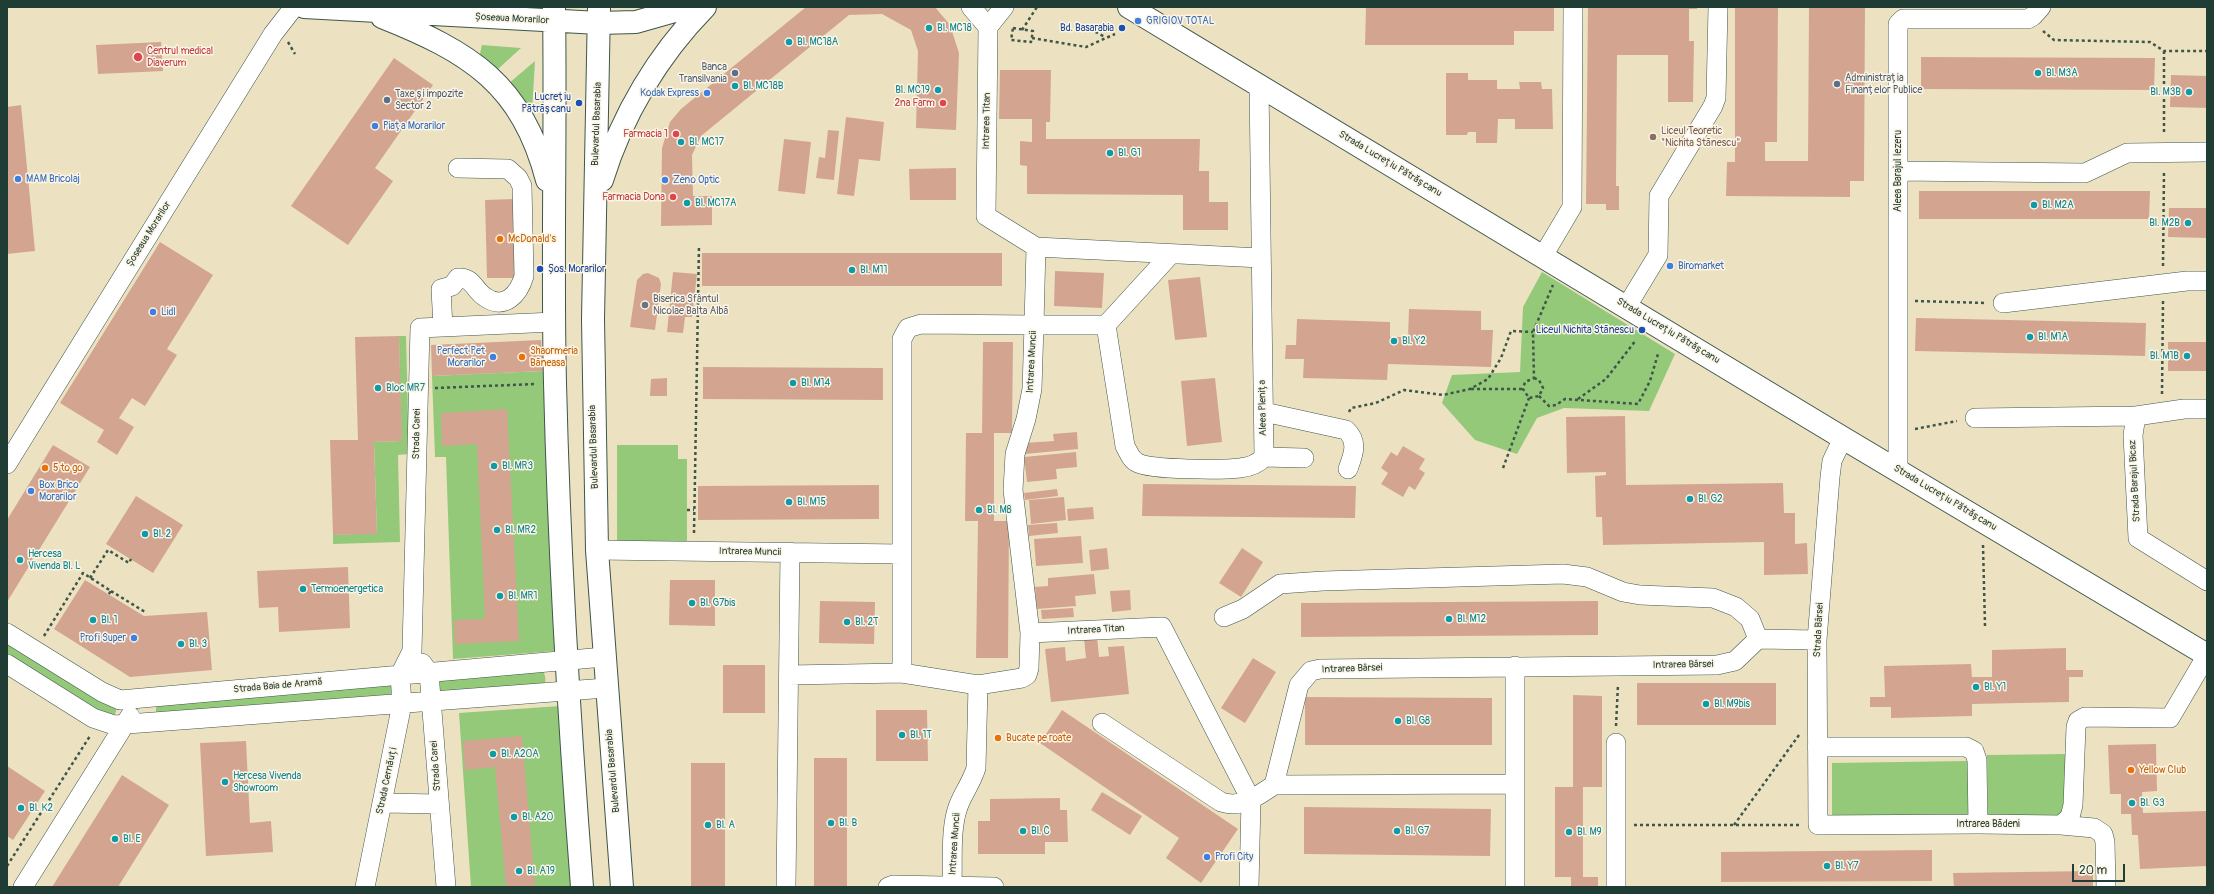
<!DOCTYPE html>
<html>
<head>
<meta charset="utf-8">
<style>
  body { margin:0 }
  #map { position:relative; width:2214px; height:894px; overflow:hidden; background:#ece2c1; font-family:Pangolin,sans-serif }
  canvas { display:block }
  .frame { position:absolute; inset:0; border:8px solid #1f3d34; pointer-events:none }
  .scale { position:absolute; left:2072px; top:864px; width:53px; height:18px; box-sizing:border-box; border:2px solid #1f3d34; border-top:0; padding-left:5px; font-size:12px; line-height:14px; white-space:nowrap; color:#1f3d34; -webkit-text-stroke:3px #fcf5e5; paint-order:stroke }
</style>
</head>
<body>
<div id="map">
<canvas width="2214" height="894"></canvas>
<div class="frame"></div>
<div class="scale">20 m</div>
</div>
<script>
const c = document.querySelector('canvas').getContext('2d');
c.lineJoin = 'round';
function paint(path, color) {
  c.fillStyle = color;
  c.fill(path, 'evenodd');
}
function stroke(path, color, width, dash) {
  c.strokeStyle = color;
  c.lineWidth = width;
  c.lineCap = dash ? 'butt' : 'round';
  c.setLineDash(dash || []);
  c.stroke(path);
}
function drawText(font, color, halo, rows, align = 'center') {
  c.font = font + ' Pangolin,sans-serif';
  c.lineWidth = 3;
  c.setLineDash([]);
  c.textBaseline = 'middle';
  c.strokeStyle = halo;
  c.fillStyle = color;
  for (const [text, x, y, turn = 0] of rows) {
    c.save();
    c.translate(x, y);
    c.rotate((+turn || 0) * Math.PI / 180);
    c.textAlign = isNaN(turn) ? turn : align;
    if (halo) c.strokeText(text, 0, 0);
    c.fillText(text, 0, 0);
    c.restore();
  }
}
const green = new Path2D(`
  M482,45l39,3 -24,22 -18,-12z
  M535,61l-3,50 -24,-27z
  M1542,272l133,82 -26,57 -85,-3 -27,10 -20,36 -42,-14 -33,-37 10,-28 68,-3 3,-65z
  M399,336h7l3,118 -11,1 2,87 -67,2v-9l44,-2 -3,-91 27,-1z
  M543,371l12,280 -102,8 -7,-202h-11l-3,-81z
  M617,445h61v14h9v82h-70z
  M7,636l109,70v6l-4,6 -105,-58z
  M542,670c4,5 4,10 2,16l-101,8c-5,-6 -5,-10 -1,-16z
  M389,682l3,4 -2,12 -234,16v-7l3,-5z
  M560,706l12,181h-101l-12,-174z
  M2066,754l1,62 -79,1 -1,-62z
  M1968,761v55l-136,1v-54z`);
const building = new Path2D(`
  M806,7h129l15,18 9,28 -3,77 -40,-2 2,-77 -7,-21 -29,-16 -33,1 -148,121 -9,19 1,41h19v29l-51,1 1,-78 8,-26 11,-13z
  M1366,7h188v24h-40v14h-149z
  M1588,7h109v2h-8v32h5l-1,61h-25v-47h-51l-1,131h3v24h-13v-6h-20z
  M1735,7h43l-1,135h-12v19h43l1,-154h56l-1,174h-14v16l-124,-1 1,-34h8z
  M161,42l2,29 -65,3 -2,-29z
  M1921,57l234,1 -1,32 -233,-1z
  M394,58l39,27 -58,83 18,13 -45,64 -57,-39z
  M1000,70h51l-1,52h-4v17h154l-1,32h10v31h19v28h-45v-35l-156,-1v-28l-7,-1v-24l12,1v-23h-33z
  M1446,73h22v7h29v9h23l-1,-7h22l1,7h10l1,40h-38v-10h-17l-1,24h-21v-11h-8l-1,3h-21z
  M2171,75l36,1v32l-37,-1z
  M21,105l14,146 -28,3v-147z
  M846,117l38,5 -4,39 -21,-2 -5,37 -17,-2z
  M828,130l11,1 -5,49 -18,-2 3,-21 6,1z
  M784,139l27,3 -6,52 -27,-3z
  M956,168v32h-46l-1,-31z
  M1919,191h231l-1,28h-230z
  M514,199l1,79h-28l-2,-78z
  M2169,208h38v30l-39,-1z
  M160,242l53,33 -46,74 10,6 -32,51 -13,-8 -13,20 15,9 -17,28 -20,-13 7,-12 -44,-27z
  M702,253h300v33h-300z
  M1055,271l49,2 -2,35 -48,-2z
  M673,272l24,2 -5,43h-7l-2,16 -16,-1z
  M648,273l11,5 2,6 -6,46 -25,-3 7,-47 6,-6z
  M1200,277l7,60 -32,3 -7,-60z
  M1409,309l72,2v19h12l-2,37 -103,-3 -1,16 -84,-2 1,-19h-19l1,-14h10l1,-26 93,3v15h18z
  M1916,318l230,5 -1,33 -230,-5z
  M399,336l3,105 -28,1 3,92 -44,1 -3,-95h28l-3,-103z
  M541,340l2,31 -111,5 -1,-31z
  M983,342h30l-1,91h-18v88h15l-1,137h-32l2,-137h-13l1,-88h16z
  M2168,342h39v29h-39z
  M703,367l180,1v32l-180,-1z
  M667,378v18h-17l1,-17z
  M1215,378l7,64 -35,4 -6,-65z
  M507,409l12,232 -64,3 -1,-24 31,-1 -8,-175 -35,2 -1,-33z
  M1625,416l1,69 157,-2 1,30h11v31l12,-1 1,31 -44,1v-33l-161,3 -1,-28h-6l-1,-41 11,-1v-3l-39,1 -1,-56z
  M1077,432l1,17 -53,5 -1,-11 30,-2 -1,-7z
  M53,445l37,22 -83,135v-82z
  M1403,446l22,13 -6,10 6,4 -10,17 -6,-4 -6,11 -22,-13 7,-11 -7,-5 10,-16 6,4z
  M1076,452l1,15 -21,2 1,10 -30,3 -3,-25z
  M1143,484l213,2 -1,32 -213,-2z
  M879,485v34l-181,1v-34z
  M1057,489l1,7 -33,4 -1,-7z
  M136,496l47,29 -30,48 -47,-29z
  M1064,497l2,23 -35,4 -2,-24z
  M1093,507l1,12 -26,2 -1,-12z
  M1057,523l1,10 -29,3 -1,-11z
  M1081,536l2,27 -47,3 -2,-27z
  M1107,548l2,21 -18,2 -2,-21z
  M1242,548l21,14 -22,35 -22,-14z
  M348,567l2,61 -71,4 -1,-25 -19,1 -2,-37z
  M1094,574l2,20 -21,2 1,10 -39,3 -2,-22 13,-1v-8z
  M85,580l59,36 63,-4 5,58 -82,7 -76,-48z
  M670,580h45v46l-46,-1z
  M1130,590l1,20 -19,2 -2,-21z
  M820,601l55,1 -1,42 -55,-1z
  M1598,601v34l-297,2v-34z
  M1073,608l1,9 -32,2 -1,-9z
  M1097,636l2,21 10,-1 -1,-9 16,-1 5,48 -78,8 -6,-53 20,-2 1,14 20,-3 -2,-20z
  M2066,648v22h17v7h-14v25l-97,2v12l-81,2v-11h-21v-10h15l-1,-31 87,-2 1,13h20v-27z
  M1253,658l23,14 -31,51 -24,-15z
  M723,665h42v48h-42z
  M1637,683h139v42h-139z
  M1573,695l29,1v91h-19v90h15v10h-27v-10h-16v-90h18z
  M1305,697l187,1v47h-187z
  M876,710h51l1,51h-52z
  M1062,710l176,119 -37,54 -35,-25 13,-20 -139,-95z
  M522,736l13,151h-29l-11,-120 -30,3 -2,-29z
  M246,741l4,82 21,-2 2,31 -67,4 -6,-113z
  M2156,744l1,47 -15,1 1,21 64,-2v55l-67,3 -2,-34h-6l-1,-21h-10v-20h-11l-2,-49z
  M814,758h33v129h-33z
  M691,763h34v124h-34z
  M7,766l38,25 -32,49 -6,-4z
  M122,775l47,30 -51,82h-66z
  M1102,792l40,24 -12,19 -39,-25z
  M1060,798v12h7l1,32h-23v12h-67v-33h12v-22z
  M1304,807l187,2 -1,47 -186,-2z
  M1932,850v31l-211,1v-30z
  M2093,871v16h-139l-1,-14z`);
const path = new Path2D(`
  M1013,28l20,3 -2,11 -20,-2z
  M1090,29l15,8
  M1022,30l15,-23
  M2043,31l11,9 96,2 14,9h43
  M1032,38l54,9 29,-13
  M288,42l7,12
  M2164,51v83
  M2163,266l1,-95
  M1915,301l71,2
  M1534,378l5,2 4,8 -4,8 -10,2 -6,-9 2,-7 9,-4 -1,-46 20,-47
  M435,388l101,-4
  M1471,389h52
  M2162,394l1,-93
  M1539,396l10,10 7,-1 9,-6 73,5 12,-23 8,-27
  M1578,399l28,-20 30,-39
  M1349,412l2,-4 25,-5 28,-13 39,5 27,-6 18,-10 13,-21 10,-27 22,1
  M1915,429l42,-8
  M1503,468l26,-70
  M687,510h7
  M694,533l5,-288
  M1983,545l2,81
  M90,578l18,-28 21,13 2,-4
  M111,591l34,21
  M44,636l39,-63 28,18 -3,4
  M1616,726l2,-42
  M1634,825h167
  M1734,825l65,-90
  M7,866l83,-130`);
const minor = new Path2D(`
  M971,7l17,20
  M1004,7l-16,20 -2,189 50,31 -2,78h72l65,-71
  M1898,171l187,2 42,-20 80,-1
  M1036,247l225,11
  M1543,256l29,-49 1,-200
  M2003,303l184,-22h20
  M1627,306l31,-51 1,-59 54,-90 3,-8 2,-91
  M921,324l113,1 -2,64 -6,30 -11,35 -2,36 17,143 -1,35 -2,7 -5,3 -44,7 -76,-12v-334l6,-11z
  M1106,325l19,121c4,7 6,14 13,17 14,7 85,7 102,5 9,-1 18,-4 24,-11l-5,-372
  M443,327l-2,-38 11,-3 6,-8c15,-1 16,12 27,19 19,14 34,-3 39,-21l-2,-90 -4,-8 -10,-9 -50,-1
  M2207,409h-23l-48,7 -3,19 5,103 69,43
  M1264,412l82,18c13,12 7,25 2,39
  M1975,418l161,-2
  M1843,438l-11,23 -2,16 -13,163 1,185 160,-1 83,1 33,3 9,6 2,8 1,45
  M1264,457l40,1
  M7,464l266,-430 21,-27
  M1898,470v-446l5,-5h125l5,-3 8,-9
  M597,550l305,4
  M1224,617l19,-8 37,-25 43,-3 240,-7 24,3 36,15 17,3 73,3 23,9 14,12 8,20
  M7,633l95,59 18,8 484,-43
  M1030,633l132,-6 89,173 -2,87
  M422,663l7,10 17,214
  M7,664l86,54 21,7 492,-37
  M789,675l113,-2
  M1102,723l119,79c21,7 36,-6 53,-17l241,-1
  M1616,743v144
  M1817,747h149l8,4 3,9 1,64
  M1274,785l25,-100 12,-14 9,-2 397,-4 18,-4 23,-22 59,1
  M383,803l56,1
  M2061,825l9,-8 3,-12 3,-78 2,-6 7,-4 85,1 37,-63
  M952,886c1,-24 -2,-57 6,-79 5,-14 14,-25 18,-39l2,-83
  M23,887l107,-171
  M365,887l37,-183 -2,-29 12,-24 8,-323 134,-6
  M786,887l4,-335
  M888,887l5,-2 101,2
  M1515,887v-221`);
const major = new Path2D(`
  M304,7l295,16 37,-1 53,-15
  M554,7c2,125 -2,251 1,376 4,168 14,337 27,504
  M599,7l-6,312 4,231 25,337
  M1129,7l714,431 364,217
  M382,17c88,35 140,67 165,163
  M602,180c20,-65 56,-125 103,-173`);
const markers = [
  [1138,21,4,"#3f7fe0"],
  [929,28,4,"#0f9aa8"],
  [1122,28,4,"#1a4fb4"],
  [789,42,4,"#0f9aa8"],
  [138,57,5,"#e0444e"],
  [735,73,4,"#5c6f8a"],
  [2038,73,4,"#0f9aa8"],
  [1837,84,4,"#5c6f8a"],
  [735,86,4,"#0f9aa8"],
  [938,90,4,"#0f9aa8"],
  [2189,92,4,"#0f9aa8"],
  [707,93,4,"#3f7fe0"],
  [387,100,4,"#5c6f8a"],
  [579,103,4,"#1a4fb4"],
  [943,103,4,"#e0444e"],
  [375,126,4,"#3f7fe0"],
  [676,134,4,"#e0444e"],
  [1653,137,4,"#8d6e63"],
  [681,142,4,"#0f9aa8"],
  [1110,153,4,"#0f9aa8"],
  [18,179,4,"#3f7fe0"],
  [665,180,4,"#3f7fe0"],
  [673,197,4,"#e0444e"],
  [687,203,4,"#0f9aa8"],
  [2034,205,4,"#0f9aa8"],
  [2188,223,4,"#0f9aa8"],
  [500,239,4,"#e8710a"],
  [1670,266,4,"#3f7fe0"],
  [540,269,4,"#1a4fb4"],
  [852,270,4,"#0f9aa8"],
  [645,305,4,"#6b7280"],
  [153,312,4,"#3f7fe0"],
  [1642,330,4,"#1a4fb4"],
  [2030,337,4,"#0f9aa8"],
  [1394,341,4,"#0f9aa8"],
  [2187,356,4,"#0f9aa8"],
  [493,357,4,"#3f7fe0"],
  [522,357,4,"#e8710a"],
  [793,383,4,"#0f9aa8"],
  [378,388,4,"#0f9aa8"],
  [494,466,4,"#0f9aa8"],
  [45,468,4,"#e8710a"],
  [31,491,4,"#3f7fe0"],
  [1690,499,4,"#0f9aa8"],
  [789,502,4,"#0f9aa8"],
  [979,510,4,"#0f9aa8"],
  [497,530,4,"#0f9aa8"],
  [145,534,4,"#0f9aa8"],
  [20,560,4,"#0f9aa8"],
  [303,589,4,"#0f9aa8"],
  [500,596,4,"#0f9aa8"],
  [692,603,4,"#0f9aa8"],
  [1449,619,4,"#0f9aa8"],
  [93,620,4,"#0f9aa8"],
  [847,622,4,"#0f9aa8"],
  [134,638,4,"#3f7fe0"],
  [181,644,4,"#0f9aa8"],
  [1976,687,4,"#0f9aa8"],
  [1706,704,4,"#0f9aa8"],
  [1398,721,4,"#0f9aa8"],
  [902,735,4,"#0f9aa8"],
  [998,738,4,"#e8710a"],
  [493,754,4,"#0f9aa8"],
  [2131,770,4,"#e8710a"],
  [225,782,4,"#0f9aa8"],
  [2132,803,4,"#0f9aa8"],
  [21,808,4,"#0f9aa8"],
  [514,817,4,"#0f9aa8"],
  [831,823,4,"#0f9aa8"],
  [708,825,4,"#0f9aa8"],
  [1023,831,4,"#0f9aa8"],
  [1397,831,4,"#0f9aa8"],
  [1569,832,4,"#0f9aa8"],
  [115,839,4,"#0f9aa8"],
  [1207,857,4,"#3f7fe0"],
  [1827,866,4,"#0f9aa8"],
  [519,871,4,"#0f9aa8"]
];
const streetNames = [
  ["Șoseaua Morarilor",512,19,3],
  ["Intrarea Titan",987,121,-89],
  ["Bulevardul Basarabia",597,124,-88],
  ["Strada Lucrețiu Pătrășcanu",1390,164,31],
  ["Aleea Barajul Iezeru",1898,171,-90],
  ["Șoseaua Morarilor",149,234,-58],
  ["Strada Lucrețiu Pătrășcanu",1668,331,31],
  ["Intrarea Muncii",1032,362,-87],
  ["Aleea Plenița",1263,408,-91],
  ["Strada Carei",417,434,-89],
  ["Bulevardul Basarabia",594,447,-92],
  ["Strada Barajul Bicaz",2135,481,-93],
  ["Strada Lucrețiu Pătrășcanu",1945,498,31],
  ["Intrarea Muncii",750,552,1],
  ["Intrarea Titan",1096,630,-3],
  ["Strada Bârsei",1819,630,-87],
  ["Intrarea Bârsei",1683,665,-1],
  ["Intrarea Bârsei",1352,669,-2],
  ["Strada Baia de Aramă",278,686,-5],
  ["Strada Carei",436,766,-94],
  ["Bulevardul Basarabia",613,771,-95],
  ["Strada Cernăuți",387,781,-78],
  ["Intrarea Bădeni",1988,824],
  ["Intrarea Muncii",955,844,-86]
];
const shopNames = [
  ["GRIGIOV TOTAL",1146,21],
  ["Kodak Express",699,93,"right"],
  ["Piața Morarilor",383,126],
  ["MAM Bricolaj",26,179],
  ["Zeno Optic",673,180],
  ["Biromarket",1678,266],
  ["Lidl",161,312],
  ["Perfect Pet",485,351,"right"],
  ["Morarilor",485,363,"right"],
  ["Box Brico",39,485],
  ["Morarilor",39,497],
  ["Profi Super",126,638,"right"],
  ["Profi City",1215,857]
];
const cultureNames = [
  ["Bl. MC18",937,28],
  ["Bl. MC18A",797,42],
  ["Bl. M3A",2046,73],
  ["Bl. MC18B",743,86],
  ["Bl. MC19",930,90,"right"],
  ["Bl. M3B",2181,92,"right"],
  ["Bl. MC17",689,142],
  ["Bl. G1",1118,153],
  ["Bl. MC17A",695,203],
  ["Bl. M2A",2042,205],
  ["Bl. M2B",2180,223,"right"],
  ["Bl. M11",860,270],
  ["Bl. M1A",2038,337],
  ["Bl. Y2",1402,341],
  ["Bl. M1B",2179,356,"right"],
  ["Bl. M14",801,383],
  ["Bloc MR7",386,388],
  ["Bl. MR3",502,466],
  ["Bl. G2",1698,499],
  ["Bl. M15",797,502],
  ["Bl. M8",987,510],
  ["Bl. MR2",505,530],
  ["Bl. 2",153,534],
  ["Hercesa",28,554],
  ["Vivenda Bl. L",28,566],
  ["Termoenergetica",311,589],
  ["Bl. MR1",508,596],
  ["Bl. G7bis",700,603],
  ["Bl. M12",1457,619],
  ["Bl. 1",101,620],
  ["Bl. 2T",855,622],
  ["Bl. 3",189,644],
  ["Bl. Y1",1984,687],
  ["Bl. M9bis",1714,704],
  ["Bl. G8",1406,721],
  ["Bl. 1T",910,735],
  ["Bl. A20A",501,754],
  ["Hercesa Vivenda",233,776],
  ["Showroom",233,788],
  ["Bl. G3",2140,803],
  ["Bl. K2",29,808],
  ["Bl. A20",522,817],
  ["Bl. B",839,823],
  ["Bl. A",716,825],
  ["Bl. C",1031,831],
  ["Bl. G7",1405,831],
  ["Bl. M9",1577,832],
  ["Bl. E",123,839],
  ["Bl. Y7",1835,866],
  ["Bl. A19",527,871]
];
const transitNames = [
  ["Bd. Basarabia",1114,28],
  ["Lucrețiu",571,97],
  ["Pătrășcanu",571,109],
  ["Șos. Morarilor",548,269,"left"],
  ["Liceul Nichita Stănescu",1634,330]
];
const healthNames = [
  ["Centrul medical",147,51,"left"],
  ["Diaverum",147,63,"left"],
  ["2na Farm",935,103],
  ["Farmacia 1",668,134],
  ["Farmacia Dona",665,197]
];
const serviceNames = [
  ["Banca",727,67,"right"],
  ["Transilvania",727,79,"right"],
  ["Administrația",1845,78],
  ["Finanțelor Publice",1845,90],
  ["Taxe și impozite",395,94],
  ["Sector 2",395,106]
];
const educationNames = [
  ["Liceul Teoretic",1661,131],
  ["\"Nichita Stănescu\"",1661,143]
];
const foodNames = [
  ["McDonald's",508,239],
  ["Shaormeria",530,351],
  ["Băneasa",530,363],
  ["5 to go",53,468],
  ["Bucate pe roate",1006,738],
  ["Yellow Club",2139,770]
];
const worshipNames = [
  ["Biserica Sfântul",653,299],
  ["Nicolae Balta Albă",653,311]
];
paint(green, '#94c97a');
paint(building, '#d3a591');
stroke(minor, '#3e5649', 20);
stroke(major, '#3e5649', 24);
stroke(path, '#3e5649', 2.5, [3, 3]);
stroke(minor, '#fff', 19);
stroke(major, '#fff', 22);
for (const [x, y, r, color] of markers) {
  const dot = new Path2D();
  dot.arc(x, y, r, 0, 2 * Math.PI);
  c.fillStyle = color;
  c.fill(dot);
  stroke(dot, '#fcf5e5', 1.5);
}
drawText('10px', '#1f3d34', '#fcf5e5', streetNames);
drawText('10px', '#366cbe', '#fcf5e5', shopNames, 'left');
drawText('10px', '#0d838f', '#fcf5e5', cultureNames, 'left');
drawText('10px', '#164399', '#fcf5e5', transitNames, 'right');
drawText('10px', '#be3a42', '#fcf5e5', healthNames, 'right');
drawText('10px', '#4e5e75', '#fcf5e5', serviceNames, 'left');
drawText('10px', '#785e54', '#fcf5e5', educationNames, 'left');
drawText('10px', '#c56008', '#fcf5e5', foodNames, 'left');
drawText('10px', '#5b616d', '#fcf5e5', worshipNames, 'left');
</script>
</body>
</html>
